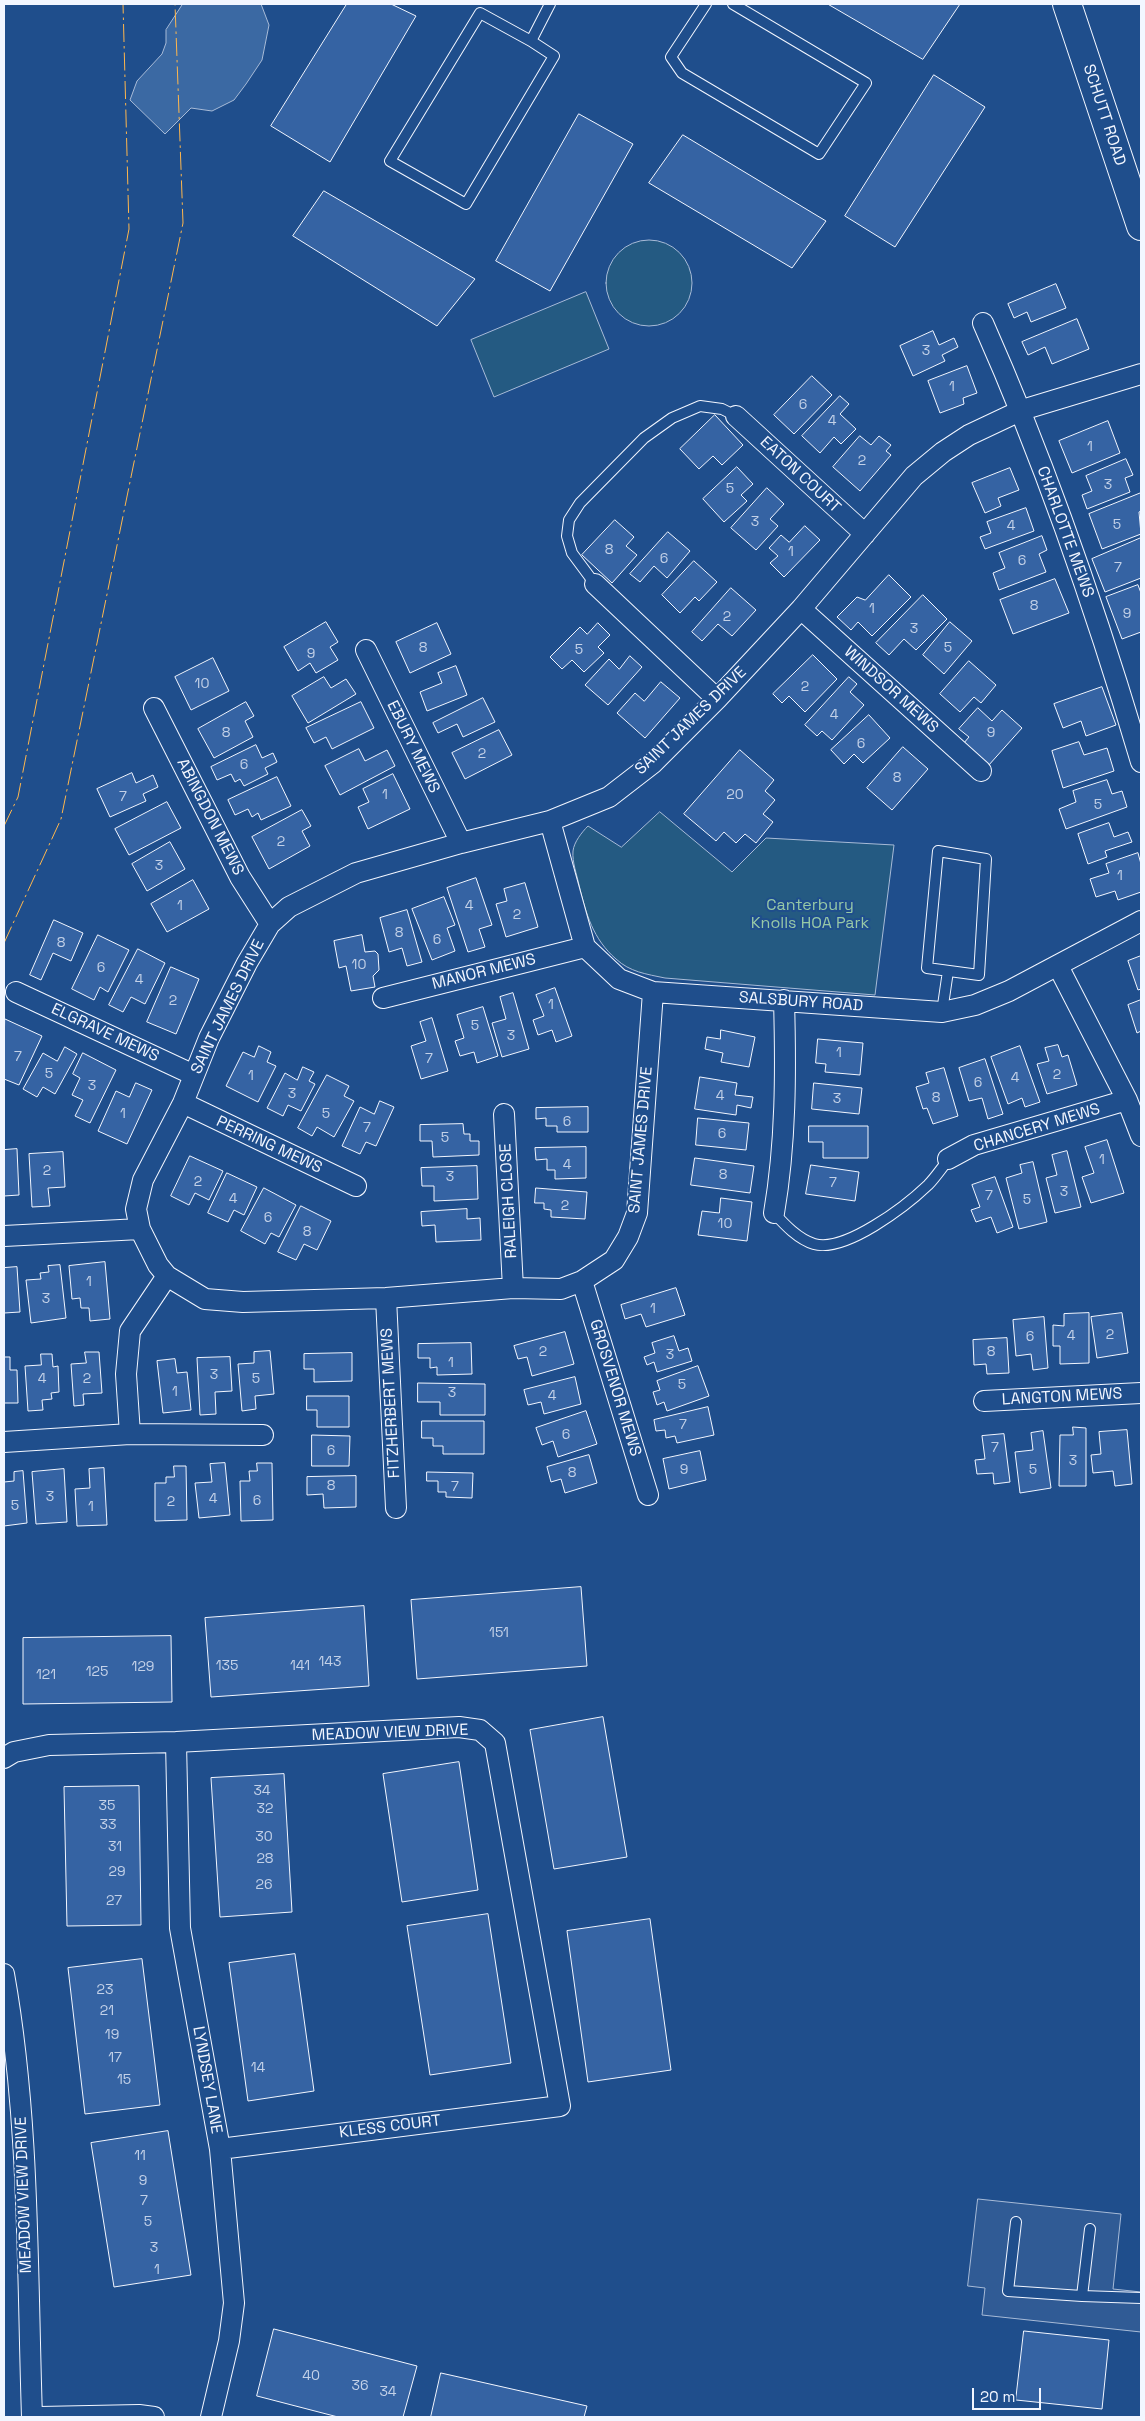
<!DOCTYPE html>
<html>
<head>
<meta charset="utf-8">
<style>
  body { margin:0 }
  #map { position:relative; width:1145px; height:2421px; overflow:hidden; background:#1f4e8c; font-family:"Space Grotesk",sans-serif }
  canvas { display:block }
  .frame { position:absolute; inset:0; border:5px solid #f2f6ff; pointer-events:none }
  .scale { position:absolute; left:972px; top:2388px; width:69px; height:22px; box-sizing:border-box; border:2px solid #f2f6ff; border-top:0; padding-left:6px; font-size:15px; line-height:18px; white-space:nowrap; color:#f2f6ff; -webkit-text-stroke:4px #1f4e8c; paint-order:stroke }
</style>
</head>
<body>
<div id="map">
<canvas width="1145" height="2421"></canvas>
<div class="frame"></div>
<div class="scale">20 m</div>
</div>
<script>
const c = document.querySelector('canvas').getContext('2d');
c.lineJoin = 'round';
function paint(path, color) {
  c.fillStyle = color;
  c.fill(path, 'evenodd');
}
function stroke(path, color, width, dash) {
  c.strokeStyle = color;
  c.lineWidth = width;
  c.lineCap = dash ? 'butt' : 'round';
  c.setLineDash(dash || []);
  c.stroke(path);
}
function drawText(font, color, halo, rows, align = 'center') {
  c.font = font + ' "Space Grotesk",sans-serif';
  c.lineWidth = 4;
  c.setLineDash([]);
  c.textBaseline = 'middle';
  c.strokeStyle = halo;
  c.fillStyle = color;
  for (const [text, x, y, turn = 0] of rows) {
    c.save();
    c.translate(x, y);
    c.rotate((+turn || 0) * Math.PI / 180);
    c.textAlign = isNaN(turn) ? turn : align;
    if (halo) c.strokeText(text, 0, 0);
    c.fillText(text, 0, 0);
    c.restore();
  }
}
const green = new Path2D(`
  M606 283a43 43 0 1 1 86 0a43 43 0 1 1-86 0Z
  M586,292l23,57 -115,48 -23,-57z
  M660,812l72,60 34,-34 128,7 -19,150 -210,-17c-19,-4 -35,-6 -49,-19 -23,-20 -30,-45 -37,-74 -2,-10 -7,-23 -6,-34 1,-9 9,-19 15,-25l33,21z`);
const parking = new Path2D(`
  M978,2199l143,15 -8,75 28,3v40l-159,-17 3,-27 -17,-2z`);
const water = new Path2D(`
  M183,4h78l8,21 -7,35 -16,24 -12,16 -22,11 -21,-3 -26,26 -35,-34 7,-19 25,-27 4,-11v-13z`);
const building = new Path2D(`
  M347,4h44l25,12 -86,146 -59,-36z
  M828,4h132l-37,55z
  M934,75l51,32 -90,140 -50,-31z
  M579,114l54,30 -83,147 -54,-30z
  M683,135l143,86 -34,47 -143,-85z
  M324,191l151,88 -38,47 -144,-90z
  M1056,284l10,24 -35,14 -4,-10 -13,6 -6,-14z
  M1077,319l12,30 -37,15 -7,-17 -17,8 -6,-13z
  M933,331l6,14 15,-7 4,9 -16,8 3,6 -32,15 -13,-30z
  M967,366l10,27 -14,5 1,6 -24,9 -12,-32z
  M812,376l20,19 -38,39 -20,-19z
  M840,396l9,8 -9,10 16,15 -15,15 -7,-7 -14,16 -18,-17z
  M715,415l28,30 -21,20 -9,-9 -14,13 -19,-20z
  M1108,421l12,32 -48,20 -13,-32z
  M860,436l11,9 8,-9 12,9 -5,6 5,4 -31,36 -27,-24z
  M1126,459l7,16 -8,3 5,14 -43,17 -5,-14 10,-4 -6,-15z
  M737,467l16,17 -12,11 6,6 -23,21 -21,-23z
  M1010,468l9,22 -21,8 3,8 -16,7 -13,-30z
  M767,488l17,16 -14,15 8,7 -22,24 -25,-22z
  M1141,493v18l-2,1 2,22 -39,15 -13,-35z
  M1026,508l8,23 -49,18 -5,-12 11,-4 -4,-11z
  M615,520l19,17 -8,9 11,9 -25,28 -30,-28z
  M805,526l15,14 -36,37 -14,-14 8,-7 -9,-8 12,-13 8,7z
  M668,532l22,19 -23,27 -13,-12 -14,16 -10,-8z
  M1042,536l5,14 -8,4 7,18 -47,18 -6,-17 12,-5 -6,-15z
  M1141,538v40l-36,14 -13,-33z
  M694,561l23,21 -18,19 -4,-4 -15,16 -18,-18z
  M889,575l22,22 -39,39 -14,-14 -7,8 -14,-13 20,-20 8,3z
  M1055,579l14,34 -56,21 -13,-34z
  M1138,585l3,8v39l-19,7 -16,-42z
  M731,588l25,22 -24,26 -14,-12 -16,17 -10,-9z
  M923,595l24,24 -31,31 -12,-11 -15,16 -13,-12z
  M326,622l12,20 -8,5 8,13 -22,13 -6,-10 -12,8 -14,-24z
  M950,622l22,19 -28,33 -21,-19z
  M437,623l14,31 -41,19 -14,-31z
  M598,623l12,12 -12,12 6,6 -20,19 -12,-12 -10,9 -12,-12 30,-30 7,7z
  M813,655l24,24 -32,33 -16,-16 -7,7 -9,-9z
  M630,656l12,11 -34,38 -23,-20 24,-26 10,10z
  M213,658l16,33 -38,19 -16,-33z
  M969,661l27,24 -15,18 -7,-6 -14,15 -20,-18z
  M456,666l11,29 -40,16 -7,-19 22,-9 -4,-10z
  M324,677l7,11 15,-9 10,15 -48,29 -16,-27z
  M849,677l8,7 -7,8 14,13 -32,35 -10,-9 -5,5 -12,-11z
  M661,682l19,16 -35,40 -28,-25 18,-20 9,8z
  M1102,687l14,38 -30,11 -5,-15 -18,7 -9,-24z
  M483,698l12,24 -32,15 -6,-13 -19,9 -5,-10z
  M246,702l8,14 -9,5 8,16 -39,21 -16,-29z
  M361,702l13,26 -42,21 -6,-12 -12,6 -8,-15z
  M978,708l14,13 10,-11 20,18 -34,38 -25,-22 6,-7 -10,-8z
  M869,715l21,23 -27,25 -9,-9 -10,10 -13,-14z
  M499,730l13,25 -47,24 -13,-26z
  M1079,742l5,13 23,-7 7,23 -51,17 -11,-37z
  M256,745l6,13 11,-5 4,9 -12,6 3,6 -24,12 -4,-7 -5,3 -4,-8 -14,6 -6,-13z
  M903,747l25,22 -36,41 -25,-22z
  M359,749l6,12 22,-11 8,16 -55,29 -15,-29z
  M740,750l34,30 -9,11 10,9 -12,14 10,8 -17,21 -11,-9 -9,9 -12,-11 -8,9 -32,-27z
  M132,773l4,10 17,-8 5,12 -15,7 3,7 -36,16 -13,-28z
  M393,774l17,35 -42,20 -10,-22 11,-5 -6,-13z
  M277,777l14,29 -30,14 -3,-7 -6,4 -4,-8 -13,6 -7,-15z
  M1107,780l5,14 10,-3 5,16 -61,22 -7,-20 17,-7 -3,-11z
  M167,802l14,26 -52,27 -14,-26z
  M302,810l9,16 -9,5 8,15 -41,23 -17,-32z
  M1109,823l5,14 14,-5 4,10 -27,9 2,6 -19,7 -10,-30z
  M170,842l15,27 -38,22 -15,-27z
  M1138,853l3,11v28l-23,8 -3,-9 -19,6 -6,-18 19,-6 -3,-9z
  M476,878l16,47 -13,4 6,18 -17,5 -21,-64z
  M193,880l16,29 -42,23 -16,-28z
  M525,883l13,44 -32,10 -10,-33 11,-3 -3,-12z
  M444,897l11,28 -8,3 8,23 -23,9 -20,-51z
  M407,910l15,52 -15,4 -5,-18 -13,4 -9,-34z
  M54,920l29,13 -12,28 -18,-8 -12,27 -11,-5z
  M98,935l31,15 -21,42 -8,-5 -6,13 -22,-11z
  M362,935l3,17 10,-1 3,3 1,16 -6,6 2,11 -24,4 -5,-25 -7,2 -5,-27z
  M138,949l27,14 -20,41 -14,-7 -8,15 -14,-7z
  M1141,956v33l-3,1 -10,-29z
  M171,967l28,12 -23,55 -29,-12z
  M555,988l17,48 -16,6 -4,-12 -14,5 -5,-15 11,-4 -8,-21z
  M513,993l16,56 -27,8 -10,-34 14,-4 -6,-22z
  M1141,1000v31l-4,2 -9,-28z
  M483,1007l15,49 -21,7 -3,-11 -14,4 -5,-15 9,-3 -7,-23z
  M432,1018l16,53 -27,8 -10,-33 15,-5 -6,-19z
  M5,1019l37,17 -23,49 -15,-6z
  M721,1030l34,7 -6,30 -28,-5 2,-9 -18,-4 2,-12 13,2z
  M818,1039l45,4 -3,32 -35,-3 1,-8 -10,-1z
  M1058,1045l4,12 6,-2 9,30 -30,9 -10,-30 12,-3 -4,-13z
  M259,1046l12,6 -4,10 9,4 -18,36 -32,-16 17,-34 11,5z
  M1020,1046l20,56 -15,5 -3,-9 -14,6 -17,-47z
  M65,1047l12,7 -22,40 -12,-7 -6,10 -14,-8 20,-36 14,8z
  M83,1053l33,17 -26,53 -15,-7 8,-16 -11,-5 8,-17 -7,-4z
  M985,1059l18,55 -15,5 -6,-21 -13,3 -10,-33z
  M303,1067l11,5 -5,9 6,3 -14,27 -13,-6 -5,11 -16,-8 18,-35 12,7z
  M944,1068l14,48 -25,8 -6,-16 -4,1 -7,-22 13,-4 -3,-10z
  M327,1075l22,11 -5,10 10,5 -20,36 -17,-10 -5,9 -14,-8z
  M700,1077l37,6 -2,12 18,2 -2,11 -14,-3 -1,10 -41,-6z
  M136,1083l16,7 -25,54 -29,-13 18,-40 13,6z
  M814,1083l48,5 -3,26 -47,-5z
  M380,1101l14,6 -18,39 -10,-4 -6,12 -18,-8 18,-39 14,7z
  M588,1107v25h-31v-6h-11v-8l-10,1v-11z
  M698,1118l51,5 -3,27 -50,-5z
  M463,1124l1,10h6v7h9v14l-46,2 -1,-16h-12v-16z
  M809,1126h59v32h-45v-16h-14z
  M1107,1140l17,53 -33,10 -9,-26 12,-4 -9,-26z
  M586,1147v31l-31,1v-9h-8v-11l-11,1 -1,-12z
  M17,1149l2,46 -15,1v-46z
  M1067,1151l14,56 -26,6 -9,-35 11,-3 -5,-20z
  M63,1152l2,35 -17,1 2,18 -18,1 -3,-53z
  M190,1156l33,15 -14,29 -14,-7 -6,12 -18,-9z
  M695,1158l59,8 -4,27 -59,-8z
  M1033,1162l14,60 -28,7 -13,-51 16,-5 -2,-8z
  M811,1165l48,7 -4,29 -49,-7z
  M477,1166l1,33 -44,2v-15h-12l-1,-18z
  M227,1173l30,14 -13,28 -10,-5 -6,12 -20,-9z
  M995,1177l18,50 -16,6 -6,-16 -15,5 -5,-12 9,-3 -8,-22z
  M264,1188l32,17 -17,32 -8,-4 -6,11 -24,-13z
  M536,1188l51,4 -2,27 -34,-2v-7l-7,-1v-6h-9z
  M721,1198l31,4 -5,39 -49,-6 4,-24 17,2z
  M301,1206l30,15 -14,29 -13,-6 -8,16 -18,-8z
  M467,1209v10l13,-1 1,22 -45,2 -1,-17 -13,1 -1,-14z
  M105,1262l5,57 -20,2 -1,-13h-8l-1,-10 -8,1 -3,-33z
  M60,1265l6,53 -35,5 -5,-43 15,-1 -1,-6 9,-1 -1,-6z
  M17,1267l3,45 -16,1v-45z
  M676,1288l9,27 -39,12 -5,-13 -16,5 -4,-14z
  M1089,1313v50l-29,1v-18h-7v-21l11,1v-12z
  M1122,1313l6,40 -31,5 -6,-41z
  M1044,1317l4,51 -15,2 -2,-16 -15,2 -3,-36z
  M565,1332l9,32 -42,12 -5,-19 -9,2 -4,-13z
  M674,1336l5,15 9,-3 4,13 -35,11 -3,-10 -7,3 -3,-8 11,-4 -3,-10z
  M1007,1338l2,35 -22,1 -1,-10 -12,1 -1,-25z
  M471,1343l1,31 -35,1v-8l-7,1v-10h-12v-14z
  M270,1351l4,43 -19,2 1,13 -14,2 -4,-47 16,-1v-11z
  M85,1352h14l3,41 -19,1 1,11 -10,1 -3,-42 15,-1z
  M352,1353v28l-38,1v-13h-10v-15z
  M41,1354h11l1,13 5,-1 1,26 -8,1 1,6 -10,1 1,10 -15,1 -3,-45 16,-1z
  M4,1357h6v13h7l1,33h-14z
  M230,1357l2,34 -17,1 1,22 -16,1 -3,-57z
  M175,1359l2,14 10,-1 4,38 -28,3 -6,-52z
  M698,1366l11,30 -42,15 -3,-9 -7,3 -4,-13 7,-2 -3,-9z
  M575,1377l6,27 -37,10 -3,-12 -13,3 -4,-15z
  M418,1383l67,1v31h-45v-13h-22z
  M307,1396h42v31h-32v-17h-10z
  M708,1407l6,28 -37,8 -2,-7 -9,2 -1,-8 -9,1 -2,-11z
  M586,1411l11,33 -39,13 -5,-16 -11,4 -6,-17z
  M422,1421h62v33h-41v-8h-10v-8h-11z
  M1073,1427l13,1v58h-27l1,-51h13z
  M1127,1430l5,54 -17,2 -2,-15 -20,2 -2,-18 10,-1 -2,-22z
  M1043,1431l8,57 -31,5 -5,-41 18,-2 -2,-17z
  M1004,1434l6,48 -16,2 -1,-11 -16,1 -2,-14 10,-1 -3,-23z
  M312,1435l38,1 -1,30h-37z
  M700,1451l6,29 -37,9 -6,-30z
  M589,1455l8,28 -32,10 -4,-14 -10,3 -4,-15z
  M225,1463l5,52 -31,3 -4,-35 17,-1 -2,-18z
  M257,1463h15l1,57 -32,1 -1,-40h10l-1,-10h8z
  M174,1466h12l1,54 -32,1v-38h11v-6h8z
  M104,1468l3,57 -30,1 -2,-37 15,-1 -1,-19z
  M64,1469l3,53 -31,2 -4,-52z
  M23,1471l4,52 -23,3v-44l10,-1v-9z
  M427,1472l46,1 -1,25 -26,-1v-5h-8v-11h-11z
  M356,1476v31l-32,1 -1,-14 -16,1v-18z
  M581,1587l6,79 -170,13 -6,-79z
  M364,1606l5,80 -158,11 -6,-79z
  M171,1636l1,66 -149,2v-66z
  M603,1717l24,140 -73,12 -24,-139z
  M459,1762l19,128 -76,12 -19,-128z
  M284,1774l8,138 -72,5 -9,-139z
  M139,1786l2,139 -74,1 -3,-139z
  M488,1914l23,149 -81,12 -23,-149z
  M650,1919l21,151 -83,12 -21,-151z
  M295,1954l19,137 -66,10 -19,-138z
  M142,1959l18,146 -75,9 -17,-146z
  M168,2131l23,144 -77,12 -23,-144z
  M274,2329l143,37 -14,51h-65l-81,-21z
  M1024,2331l85,9 -7,69 -86,-9z
  M441,2373l146,33 -3,11h-153z`);
const lane = new Path2D(`
  M706,4l-35,53 11,16 137,81 47,-71 -133,-79
  M480,13l51,28 23,15 -88,148 -76,-43z
  M531,41l19,-37
  M595,584l-23,-31 -5,-17 2,-16 11,-17 64,-65 28,-20 28,-12 22,3 14,7
  M938,851l48,8 -7,116 -52,-7z
  M942,1012l6,-41
  M774,1213c11,12 24,26 40,31 31,9 92,-38 114,-59 8,-8 14,-18 22,-27
  M1016,2222l-8,69 74,5 59,2
  M1082,2296l8,-67`);
const street = new Path2D(`
  M983,323c63,142 114,290 158,439
  M736,416l129,118
  M595,584l122,115
  M801,609l180,162
  M366,650l95,193
  M154,708l86,169 30,47
  M550,821l35,126 34,32 34,13 289,20 33,-7 34,-14 132,-70
  M1058,966l69,134 14,36
  M16,992l178,83
  M653,992l-16,221 -9,24 -14,23 -32,21 -21,8 -48,-1 -127,10 -143,4 -38,-3 -38,-23 -9,-11 -18,-36 -4,-20 7,-29 40,-77 26,-65 38,-75 23,-39 19,-17 67,-34 105,-30 89,-22 59,-24 44,-34 64,-64 84,-90 113,-133 29,-24 26,-17 53,-25 119,-36
  M383,998l202,-51
  M183,1103l173,83
  M504,1114l9,174
  M948,1159l26,-14 153,-45
  M774,1213c12,-70 12,-142 10,-213
  M4,1236l136,-7
  M582,1281l66,214
  M386,1298l10,210
  M984,1401l157,-8
  M130,1434l-4,-60 4,-43 37,-55
  M4,1442l126,-8 133,1
  M176,1742l4,186 40,221 14,154 -5,38 -18,76
  M4,1758l10,-6 35,-7 127,-3 283,-15 21,3 15,13 65,363 -340,43
  M4,1974c26,146 23,296 28,443
  M40,2417l99,-2 15,2`);
const secondary = new Path2D(`
  M1067,4l74,222`);
const power = new Path2D(`
  M4,826l14,-29 111,-568 -6,-225
  M4,943l57,-124 122,-596 -8,-219`);
const numberNames = [
  ["3",926,351],
  ["1",952,387],
  ["6",803,405],
  ["4",832,421],
  ["1",1090,447],
  ["2",862,461],
  ["3",1108,485],
  ["5",730,489],
  ["3",755,522],
  ["5",1117,525],
  ["4",1011,526],
  ["8",609,550],
  ["1",791,552],
  ["6",664,559],
  ["6",1022,561],
  ["7",1118,568],
  ["8",1034,606],
  ["1",872,609],
  ["9",1127,614],
  ["2",727,617],
  ["3",914,629],
  ["8",423,648],
  ["5",948,648],
  ["5",579,650],
  ["9",311,654],
  ["10",202,684],
  ["2",805,687],
  ["4",834,715],
  ["8",226,733],
  ["9",991,733],
  ["6",861,744],
  ["2",482,754],
  ["6",244,765],
  ["8",897,778],
  ["1",385,795],
  ["20",735,795],
  ["7",123,797],
  ["5",1098,805],
  ["2",281,842],
  ["3",159,866],
  ["1",1120,876],
  ["1",180,906],
  ["4",469,906],
  ["2",517,915],
  ["8",399,933],
  ["6",437,940],
  ["8",61,943],
  ["10",359,965],
  ["6",101,968],
  ["4",139,980],
  ["2",173,1001],
  ["1",551,1005],
  ["5",475,1026],
  ["3",511,1036],
  ["1",839,1053],
  ["7",18,1057],
  ["7",429,1059],
  ["5",49,1074],
  ["2",1057,1075],
  ["1",251,1076],
  ["4",1015,1078],
  ["6",978,1083],
  ["3",92,1086],
  ["3",292,1094],
  ["4",720,1096],
  ["8",936,1098],
  ["3",837,1099],
  ["1",123,1114],
  ["5",326,1114],
  ["6",567,1122],
  ["7",367,1128],
  ["6",722,1134],
  ["5",445,1138],
  ["1",1102,1160],
  ["4",567,1165],
  ["2",47,1171],
  ["8",723,1175],
  ["3",450,1177],
  ["2",198,1182],
  ["7",833,1183],
  ["3",1064,1192],
  ["7",989,1196],
  ["4",233,1199],
  ["5",1027,1200],
  ["2",565,1206],
  ["6",268,1218],
  ["10",725,1224],
  ["8",307,1232],
  ["1",89,1282],
  ["3",46,1299],
  ["1",653,1309],
  ["2",1110,1335],
  ["4",1071,1336],
  ["6",1030,1337],
  ["2",543,1352],
  ["8",991,1352],
  ["3",670,1355],
  ["1",451,1363],
  ["3",214,1375],
  ["4",42,1379],
  ["2",87,1379],
  ["5",256,1379],
  ["5",682,1385],
  ["1",175,1392],
  ["3",452,1393],
  ["4",552,1396],
  ["7",683,1425],
  ["6",566,1435],
  ["7",995,1448],
  ["6",331,1451],
  ["3",1073,1461],
  ["9",684,1470],
  ["5",1033,1470],
  ["8",572,1473],
  ["8",331,1486],
  ["7",455,1487],
  ["3",50,1497],
  ["4",213,1499],
  ["6",257,1501],
  ["2",171,1502],
  ["5",15,1506],
  ["1",91,1507],
  ["151",499,1633],
  ["143",330,1662],
  ["135",227,1666],
  ["141",300,1666],
  ["129",143,1667],
  ["125",97,1672],
  ["121",46,1675],
  ["34",262,1791],
  ["35",107,1806],
  ["32",265,1809],
  ["33",108,1825],
  ["30",264,1837],
  ["31",115,1847],
  ["28",265,1859],
  ["29",117,1872],
  ["26",264,1885],
  ["27",114,1901],
  ["23",105,1990],
  ["21",107,2011],
  ["19",112,2035],
  ["17",115,2058],
  ["14",258,2068],
  ["15",124,2080],
  ["11",140,2156],
  ["9",143,2181],
  ["7",144,2201],
  ["5",148,2222],
  ["3",154,2248],
  ["1",157,2270],
  ["40",311,2376],
  ["36",360,2386],
  ["34",388,2392]
];
const streetNames = [
  ["SCHUTT ROAD",1104,115,72],
  ["EATON COURT",800,475,43],
  ["CHARLOTTE MEWS",1065,532,70],
  ["WINDSOR MEWS",891,690,42],
  ["SAINT JAMES DRIVE",691,721,-44],
  ["EBURY MEWS",413,747,64],
  ["ABINGDON MEWS",210,817,63],
  ["MANOR MEWS",484,972,-14],
  ["SALSBURY ROAD",801,1002,4],
  ["SAINT JAMES DRIVE",228,1007,-64],
  ["ELGRAVE MEWS",105,1033,25],
  ["CHANCERY MEWS",1037,1128,-17],
  ["SAINT JAMES DRIVE",641,1140,-85],
  ["PERRING MEWS",269,1145,25],
  ["RALEIGH CLOSE",509,1201,-93],
  ["GROSVENOR MEWS",615,1388,73],
  ["LANGTON MEWS",1062,1397,-3],
  ["FITZHERBERT MEWS",391,1403,-93],
  ["MEADOW VIEW DRIVE",390,1733,-2],
  ["LYNDSEY LANE",207,2080,80],
  ["KLESS COURT",390,2127,-7],
  ["MEADOW VIEW DRIVE",24,2195,-92]
];
const parkNames = [
  ["Canterbury",810,906],
  ["Knolls HOA Park",810,924]
];
paint(green, '#245a82');
stroke(green, '#a8bbd7', 1);
paint(parking, '#305b95');
stroke(parking, '#a8bbd7', 1);
paint(water, '#3b69a3');
stroke(water, '#a8bbd7', 1);
paint(building, '#3563a3');
stroke(building, '#f2f6ff', 1);
stroke(lane, '#f2f6ff', 12);
stroke(street, '#f2f6ff', 22);
stroke(secondary, '#f2f6ff', 30);
stroke(lane, '#1f4e8c', 10);
stroke(street, '#1f4e8c', 20);
stroke(secondary, '#1f4e8c', 28);
stroke(power, '#ffb74d', 1, [18, 4, 2.5, 4]);
drawText('14px', '#c3d1e8', null, numberNames);
drawText('16px', '#f2f6ff', '#1f4e8c', streetNames);
drawText('16px', '#97c8a6', '#1f4e8c', parkNames);
</script>
</body>
</html>
